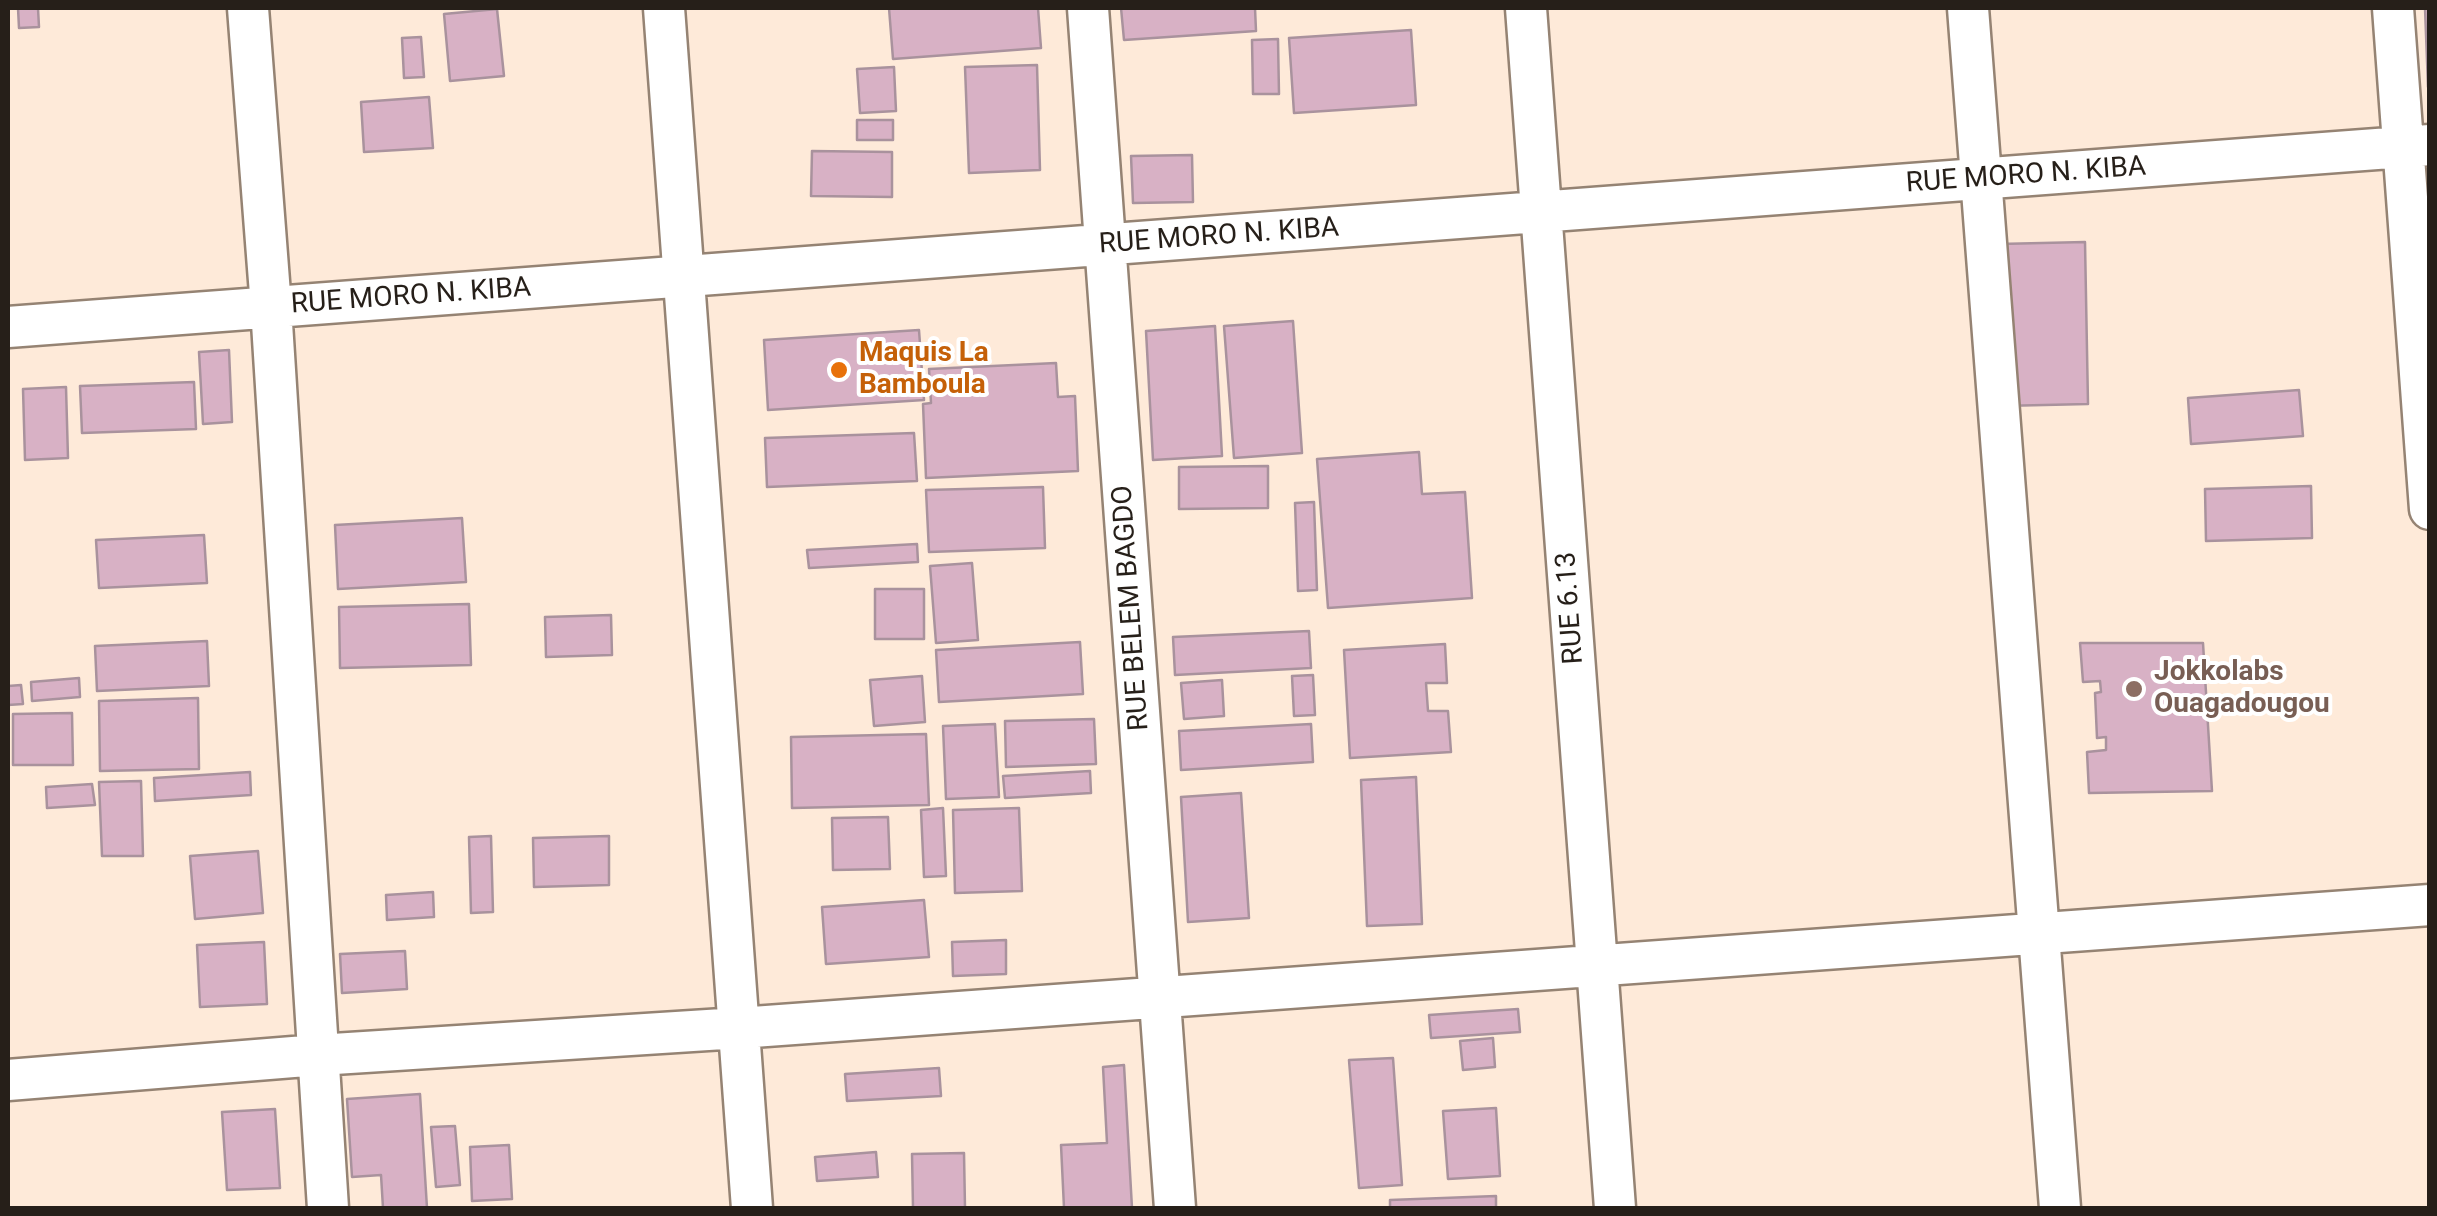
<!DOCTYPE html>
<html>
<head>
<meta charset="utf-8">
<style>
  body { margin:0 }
  #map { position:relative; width:2437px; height:1216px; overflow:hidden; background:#feead9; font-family:Roboto,sans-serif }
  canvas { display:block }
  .frame { position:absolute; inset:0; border:10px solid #261f19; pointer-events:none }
</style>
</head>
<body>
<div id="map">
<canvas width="2437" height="1216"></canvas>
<div class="frame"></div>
</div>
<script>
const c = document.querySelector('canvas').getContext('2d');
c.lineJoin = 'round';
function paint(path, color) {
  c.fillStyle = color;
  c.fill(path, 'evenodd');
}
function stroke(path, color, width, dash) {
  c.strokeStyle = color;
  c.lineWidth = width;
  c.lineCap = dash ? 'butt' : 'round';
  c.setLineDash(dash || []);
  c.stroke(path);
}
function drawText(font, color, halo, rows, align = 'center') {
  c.font = font + ' Roboto,sans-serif';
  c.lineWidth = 8;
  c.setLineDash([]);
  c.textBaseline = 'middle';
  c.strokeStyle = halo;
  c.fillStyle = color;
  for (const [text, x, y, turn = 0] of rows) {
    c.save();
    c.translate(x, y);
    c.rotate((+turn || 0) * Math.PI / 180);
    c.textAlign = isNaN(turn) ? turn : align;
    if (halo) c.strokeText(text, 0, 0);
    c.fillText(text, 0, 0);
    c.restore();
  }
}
const building = new Path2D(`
  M18,8h20l1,19 -20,1z
  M889,8h149l3,40 -148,11z
  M1121,8h134l1,23 -132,9z
  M2425,8h5v79h-2z
  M497,9l7,67 -54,5 -6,-67z
  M1411,30l5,75 -122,8 -5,-75z
  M421,37l3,40 -20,1 -2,-40z
  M1278,39l1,55h-26l-1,-54z
  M1037,65l3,105 -71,3 -4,-106z
  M894,67l2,44 -36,2 -3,-44z
  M429,97l4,51 -69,4 -3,-50z
  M857,120h36v20h-36z
  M812,151l80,1v45l-81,-1z
  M1192,155l1,47 -60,1 -2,-47z
  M2085,242l3,162 -87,2 -2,-162z
  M1293,321l9,132 -68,5 -10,-132z
  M1215,326l7,130 -69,4 -7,-129z
  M919,330l5,70 -156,10 -4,-70z
  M229,350l3,72 -29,2 -4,-72z
  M1056,363l2,34 17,-1 3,75 -152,7 -3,-74 8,-1 -2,-34z
  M194,382l2,47 -114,4 -2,-47z
  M66,387l2,71 -43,2 -2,-71z
  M2299,390l4,46 -112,8 -3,-46z
  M914,433l3,48 -150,6 -2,-49z
  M1419,452l3,42 43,-2 7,106 -144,10 -11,-149z
  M1268,466v42l-89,1v-42z
  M2311,486l1,52 -106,3 -1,-52z
  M1043,487l2,61 -116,4 -3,-62z
  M1314,502l3,88 -19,1 -3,-88z
  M462,518l4,64 -128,7 -3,-64z
  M204,535l3,48 -108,5 -3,-48z
  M917,544l1,18 -109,6 -2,-18z
  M972,563l6,77 -42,3 -6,-77z
  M875,589h49v50h-49z
  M469,604l2,61 -131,3 -1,-61z
  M611,615l1,40 -66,2 -1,-40z
  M1309,631l2,37 -136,7 -2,-38z
  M207,641l2,45 -112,5 -2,-45z
  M1080,642l3,52 -144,8 -3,-52z
  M2080,643h123l9,148 -123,2 -2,-41 19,-2v-13l-9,1 -2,-45 6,-1 -1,-11 -17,1z
  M1445,644l2,39h-21l2,28h20l3,41 -101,6 -6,-108z
  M1313,675l2,40 -21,1 -2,-40z
  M922,676l3,46 -51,4 -4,-46z
  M79,678l1,19 -48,4 -1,-19z
  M1222,680l2,36 -40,3 -3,-36z
  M21,685l2,19 -15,1v-19z
  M198,698l1,71 -99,2 -1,-70z
  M72,713l1,52h-60v-51z
  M1094,719l2,45 -90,3 -1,-46z
  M995,724l4,73 -53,2 -3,-73z
  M1311,724l2,38 -132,8 -2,-39z
  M926,734l3,71 -137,3 -1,-71z
  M1090,771l1,22 -86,5 -2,-22z
  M250,772l1,23 -96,6 -1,-23z
  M1416,777l6,147 -55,2 -6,-146z
  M141,781l2,75h-41l-3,-74z
  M92,784l3,21 -48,3 -1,-21z
  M1241,793l8,125 -61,4 -7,-125z
  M943,808l3,68 -22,1 -3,-67z
  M1019,808l3,83 -67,2 -2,-83z
  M888,817l2,52 -57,1 -1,-52z
  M491,836l2,76 -22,1 -2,-76z
  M609,836v49l-75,2 -1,-49z
  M258,851l5,62 -68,6 -5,-63z
  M433,892l1,25 -47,3 -1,-25z
  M924,900l5,57 -103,7 -4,-57z
  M1006,940v34l-53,2 -1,-34z
  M264,942l3,62 -67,3 -3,-62z
  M405,951l2,38 -65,4 -2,-39z
  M1518,1009l2,23 -89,6 -2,-23z
  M1493,1038l2,29 -32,3 -3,-29z
  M1393,1058l9,127 -43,3 -10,-128z
  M1124,1065l8,143h-68l-3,-63 46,-2 -4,-76z
  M939,1068l2,28 -94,5 -2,-27z
  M420,1094l7,114h-44l-2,-33 -29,2 -5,-78z
  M1496,1108l4,68 -52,3 -5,-68z
  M275,1109l5,79 -53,2 -5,-78z
  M455,1126l5,59 -24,2 -5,-60z
  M509,1145l3,54 -40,2 -2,-54z
  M876,1152l2,25 -61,4 -2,-24z
  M964,1153l1,55h-52l-1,-54z
  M1496,1196v12h-106v-8z`);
const street = new Path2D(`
  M248,8l23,299 57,901
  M664,8l88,1200
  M1088,8l87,1200
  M1526,8l89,1200
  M1968,8l92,1200
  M2393,8l37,501
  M8,327l2422,-182
  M8,1080l310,-25 421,-27 1691,-123`);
const markers = [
  [839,370,10,"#e8710a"],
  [2134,689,10,"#8d6e63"]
];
const streetNames = [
  ["RUE MORO N. KIBA",2026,176,-4],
  ["RUE MORO N. KIBA",1219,237,-4],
  ["RUE MORO N. KIBA",411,297,-4],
  ["RUE BELEM BAGDO",1132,608,-94],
  ["RUE 6.13",1571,608,-94]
];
const foodNames = [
  ["Maquis La",859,354],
  ["Bamboula",859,386]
];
const educationNames = [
  ["Jokkolabs",2154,673],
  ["Ouagadougou",2154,705]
];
paint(building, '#d8b1c5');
stroke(building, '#a9929d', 2.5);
stroke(street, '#958373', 45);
stroke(street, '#fff', 40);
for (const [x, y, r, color] of markers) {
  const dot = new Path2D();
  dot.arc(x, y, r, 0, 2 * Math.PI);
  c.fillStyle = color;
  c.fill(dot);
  stroke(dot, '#fff', 4);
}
drawText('28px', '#261f19', '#fff', streetNames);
drawText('bold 28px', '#c56008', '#fff', foodNames, 'left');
drawText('bold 28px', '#785e54', '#fff', educationNames, 'left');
</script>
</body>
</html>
